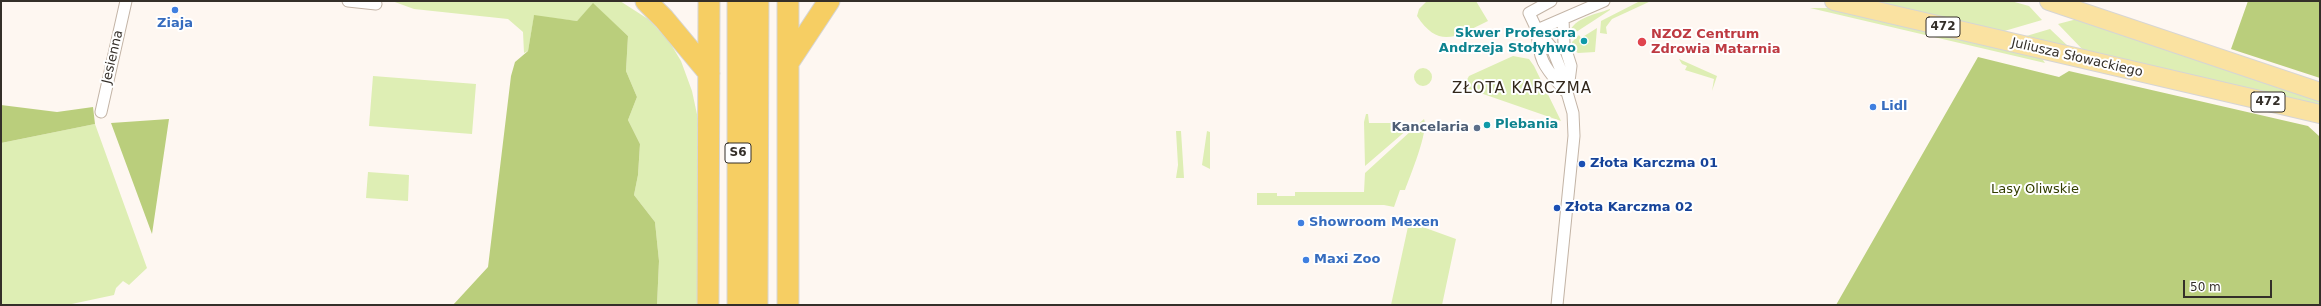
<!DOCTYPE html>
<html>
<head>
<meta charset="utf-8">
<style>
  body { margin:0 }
  #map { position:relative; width:2321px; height:306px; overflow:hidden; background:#fef7f1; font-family:"DejaVu Sans",sans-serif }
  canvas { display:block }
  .frame { position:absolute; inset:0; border:2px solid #342f29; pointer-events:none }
  .scale { position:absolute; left:2183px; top:280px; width:89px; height:18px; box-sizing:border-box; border:2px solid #342f29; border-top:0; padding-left:5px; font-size:12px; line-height:14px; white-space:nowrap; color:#342f29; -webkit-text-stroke:3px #fff; paint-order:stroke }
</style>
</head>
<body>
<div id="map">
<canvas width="2321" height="306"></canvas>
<div class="frame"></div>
<div class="scale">50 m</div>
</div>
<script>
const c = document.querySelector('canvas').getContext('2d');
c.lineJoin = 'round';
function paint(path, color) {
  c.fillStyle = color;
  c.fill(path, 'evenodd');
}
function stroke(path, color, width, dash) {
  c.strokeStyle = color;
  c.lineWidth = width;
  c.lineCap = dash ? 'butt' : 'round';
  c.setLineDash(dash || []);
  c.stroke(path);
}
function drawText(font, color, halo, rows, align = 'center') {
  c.font = font + ' "DejaVu Sans",sans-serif';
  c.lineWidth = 4;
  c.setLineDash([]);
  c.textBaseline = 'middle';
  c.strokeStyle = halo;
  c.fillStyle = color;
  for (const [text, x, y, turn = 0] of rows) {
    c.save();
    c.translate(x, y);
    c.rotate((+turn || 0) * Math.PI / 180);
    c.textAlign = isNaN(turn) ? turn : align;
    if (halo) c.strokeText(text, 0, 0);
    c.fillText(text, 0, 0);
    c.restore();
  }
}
const green = new Path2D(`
  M392,1h228l28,18 21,22 12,20 11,30 6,28 -1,186h-40l2,-44 -4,-39 -21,-27 4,-20 2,-31 -12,-24 9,-23 -11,-26 2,-35 -35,-32 -16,17 -43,-5 -6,35 -4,2 -1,-21 -15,-13 -94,-10z
  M1427,1h49l12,20c-30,14 -48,30 -71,-5l2,-7z
  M1640,1h11l-39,18 -6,8 1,7 -7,-1 1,-12z
  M1866,1h145l18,5 13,14 -41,12z
  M1810,8h17l214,49 4,6z
  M1610,9v1l-43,28c4,-20 27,-23 43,-29z
  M2077,19l243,81v6l-235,-54 -27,-28z
  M1597,28l-2,24 -17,1 -3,-2 -3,-9 7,-7 2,3z
  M2050,29l20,19 -47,-11z
  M1513,56l16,3 5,7 27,55 -98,-34 6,-11z
  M1679,59l38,17 -5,15 2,-12 -29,-9 2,-4 -5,-2z
  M1414 77a9 9 0 1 1 18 0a9 9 0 1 1-18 0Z
  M373,76l103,8 -4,50 -103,-8z
  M1366,114h2l1,9h25v6h14l-43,37 -1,-44z
  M1424,119c5,12 -14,57 -19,71h-5l-6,17 -10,-2h-127v-12h20v3h18v-4h69l1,-19z
  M95,124l52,144 -18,17 -6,-4 -7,7 -2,7 -47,10h-66v-162z
  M1176,131h5l3,47h-8l2,-13z
  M1207,131l3,1v37l-8,-4z
  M368,172l41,3 -1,26 -42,-3z
  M1409,222l47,17 -14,66h-51z`);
const forest = new Path2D(`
  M2248,1h72v77l-89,-29z
  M593,3l35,33 -2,35 11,26 -9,23 12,24 -2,31 -4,20 21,27 4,39 -2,44h-204l35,-38 23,-191 4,-14 13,-11 6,-36 43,6z
  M1978,57l81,20 10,-6 239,55 11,10 1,169h-484z
  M1,105l56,7 36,-5 2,17 -94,19z
  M169,119l-17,115 -41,-111z`);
const street = new Path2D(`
  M348,1l28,3
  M1551,1l-22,12 8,17 15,18 8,20 13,45 1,23 -17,169
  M1563,19l1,25 7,22 -3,23
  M1537,30l67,-29
  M1537,30c2,33 8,37 28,61
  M101,112l25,-111`);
const primary = new Path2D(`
  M1834,1l486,113
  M2049,1l271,91`);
const highway = new Path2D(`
  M646,1l18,18 45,54
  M788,63l41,-62
  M708,305l1,-304
  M738,305v-304
  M757,305l1,-304
  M788,305v-304`);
const markers = [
  [175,10,4,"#3f7fe0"],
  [1584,41,4,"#0f9aa8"],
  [1642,42,5,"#e0444e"],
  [1873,107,4,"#3f7fe0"],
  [1487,125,4,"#0f9aa8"],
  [1477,128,4,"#5c6f8a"],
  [1582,164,4,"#1a4fb4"],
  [1557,208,4,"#1a4fb4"],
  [1301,223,4,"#3f7fe0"],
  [1306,260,4,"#3f7fe0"]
];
const shields = [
  [1943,27,34],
  [2268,102,34],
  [738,153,26]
];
const shieldNames = [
  ["472",1943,27],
  ["472",2268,102],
  ["S6",738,153]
];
const shopNames = [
  ["Ziaja",175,24,"center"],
  ["Lidl",1881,107],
  ["Showroom Mexen",1309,223],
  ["Maxi Zoo",1314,260]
];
const cultureNames = [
  ["Skwer Profesora",1576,34],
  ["Andrzeja Stołyhwo",1576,49],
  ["Plebania",1495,125,"left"]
];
const healthNames = [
  ["NZOZ Centrum",1651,35],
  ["Zdrowia Matarnia",1651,50]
];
const streetNames = [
  ["Jesienna",113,57,-77],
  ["Juliusza Słowackiego",2077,58,13]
];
const serviceNames = [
  ["Kancelaria",1469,128]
];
const transitNames = [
  ["Złota Karczma 01",1590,164],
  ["Złota Karczma 02",1565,208]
];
const parkNames = [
  ["Lasy Oliwskie",2035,190]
];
const quarterNames = [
  ["ZŁOTA KARCZMA",1522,89]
];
paint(green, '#deeeb4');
paint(forest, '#bace7c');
stroke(street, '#c3b4a6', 13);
stroke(primary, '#d6d5d4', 20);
stroke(highway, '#d6d5d4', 23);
stroke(street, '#fff', 11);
stroke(primary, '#fae2a1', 18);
stroke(highway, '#f6ce63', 21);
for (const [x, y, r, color] of markers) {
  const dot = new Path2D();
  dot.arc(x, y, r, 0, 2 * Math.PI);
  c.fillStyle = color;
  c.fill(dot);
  stroke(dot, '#fff', 1.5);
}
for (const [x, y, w] of shields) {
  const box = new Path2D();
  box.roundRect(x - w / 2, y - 10, w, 20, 3);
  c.fillStyle = '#fff';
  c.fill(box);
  stroke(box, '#342f29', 1);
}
drawText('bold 12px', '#342f29', null, shieldNames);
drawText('bold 13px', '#366cbe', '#fff', shopNames, 'left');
drawText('bold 13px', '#0d838f', '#fff', cultureNames, 'right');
drawText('bold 13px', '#be3a42', '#fff', healthNames, 'left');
drawText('13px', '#342f29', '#fff', streetNames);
drawText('bold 13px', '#4e5e75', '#fff', serviceNames, 'right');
drawText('bold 13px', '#164399', '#fff', transitNames, 'left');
drawText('13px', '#333e00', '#fff', parkNames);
c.letterSpacing = '1px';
drawText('15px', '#32271b', '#fff', quarterNames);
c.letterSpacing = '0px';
</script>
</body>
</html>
